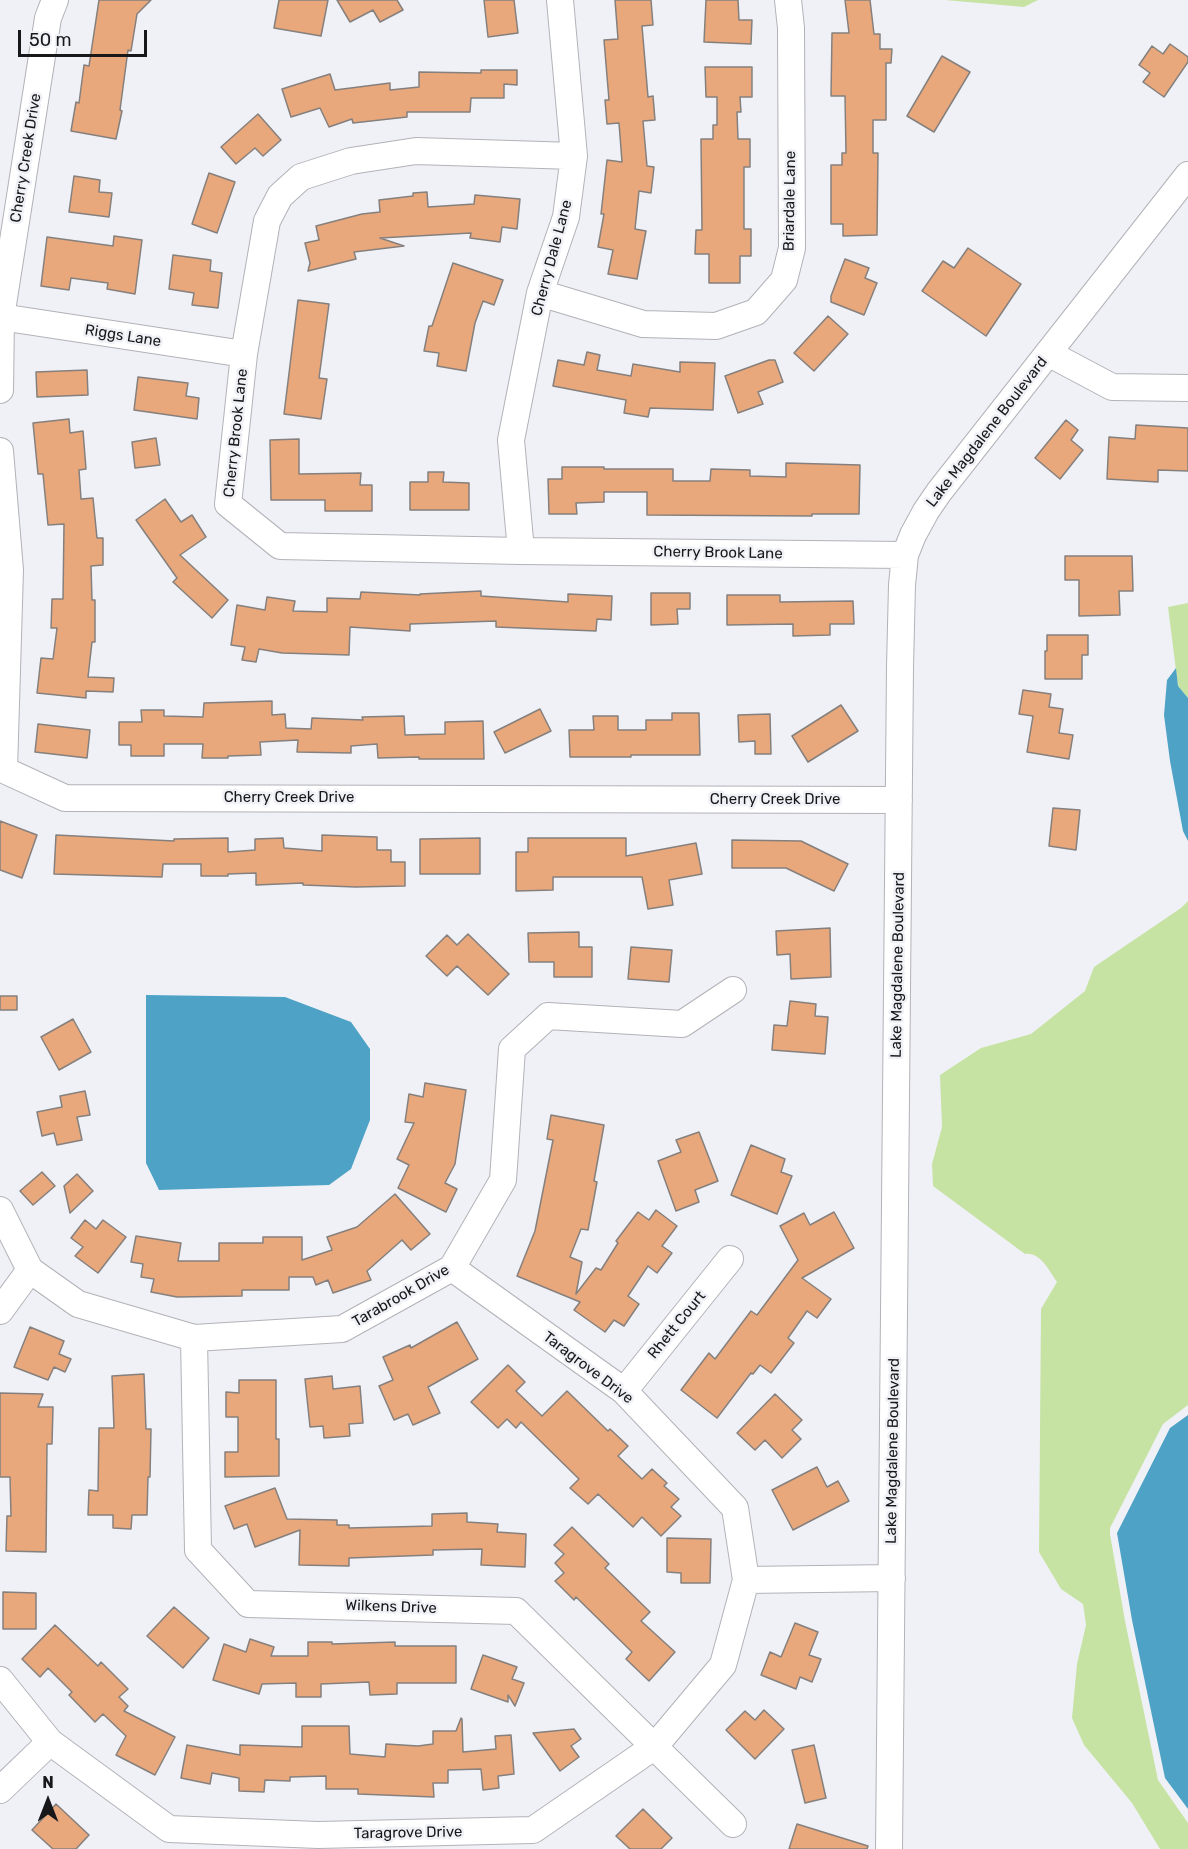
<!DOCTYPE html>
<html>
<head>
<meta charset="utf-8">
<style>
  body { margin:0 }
  #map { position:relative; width:1188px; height:1849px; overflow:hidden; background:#f0f1f7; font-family:Rubik,sans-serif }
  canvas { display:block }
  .north { position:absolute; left:18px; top:1771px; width:60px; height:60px; -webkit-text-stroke:4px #f0f1f7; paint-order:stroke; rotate:0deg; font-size:16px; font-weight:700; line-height:24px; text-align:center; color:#18181a }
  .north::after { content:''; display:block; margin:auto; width:21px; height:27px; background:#18181a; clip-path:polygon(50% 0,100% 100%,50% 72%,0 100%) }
  .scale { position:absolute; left:18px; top:30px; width:129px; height:27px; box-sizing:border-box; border:3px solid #18181a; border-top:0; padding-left:8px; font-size:18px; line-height:21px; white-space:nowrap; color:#18181a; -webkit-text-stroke:4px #f0f1f7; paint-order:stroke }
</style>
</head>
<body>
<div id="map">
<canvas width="1188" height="1849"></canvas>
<div class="north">N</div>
<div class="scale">50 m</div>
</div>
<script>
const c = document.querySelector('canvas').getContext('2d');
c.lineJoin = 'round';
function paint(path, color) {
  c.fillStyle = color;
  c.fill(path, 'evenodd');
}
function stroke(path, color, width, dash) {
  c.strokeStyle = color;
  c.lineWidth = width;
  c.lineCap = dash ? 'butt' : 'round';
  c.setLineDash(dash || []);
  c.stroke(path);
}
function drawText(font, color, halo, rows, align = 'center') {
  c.font = font + ' Rubik,sans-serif';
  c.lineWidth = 5;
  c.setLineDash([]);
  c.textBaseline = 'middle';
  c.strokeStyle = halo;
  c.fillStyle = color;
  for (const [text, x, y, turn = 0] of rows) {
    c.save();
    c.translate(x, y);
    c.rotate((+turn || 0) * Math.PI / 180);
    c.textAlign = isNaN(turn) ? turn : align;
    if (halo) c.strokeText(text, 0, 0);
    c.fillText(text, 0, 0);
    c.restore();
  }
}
const green = new Path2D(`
  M945,0h93l-14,7z
  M1188,603v95l-10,-12 -10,-79z
  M1188,901v504l-25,19 -53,104v6l15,87 33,159 30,43v26h-28l-28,-46 -48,-58 -12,-27 5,-54 9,-39 -3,-21 -22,-15 -22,-37 2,-243 16,-27c-8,-11 -16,-30 -32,-28l-92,-68 -1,-22 10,-37 -2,-52 41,-27 50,-14 54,-43 9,-24 87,-59z`);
const water = new Path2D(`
  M1176,668l2,18 10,12v143l-5,-10 -13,-70 -6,-46 3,-35z
  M146,995l139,2 66,25 19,27v71l-19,49 -22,16 -170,5 -13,-27z
  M1188,1415v394l-23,-31 -33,-158 -15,-87 53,-105z`);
const building = new Path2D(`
  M99,0h52l-14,14 -6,37 -3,-1 -8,60 2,1 -6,28 -45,-8 5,-29 3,1 5,-38 5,1z
  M279,0h49l-7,36 -47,-8z
  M337,0h60l6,10 -23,12 -7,-12 -23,12z
  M484,0h30l4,33 -30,4z
  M615,0h36l2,25 -11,1 6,71 5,-1 2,24 -12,1 4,45 7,1 -3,26 -12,-2 -4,38 11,2 -9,48 -29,-5 5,-24 -15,-3 6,-33h-3l6,-54 15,2 -3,-39 -12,1 -2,-24h4l-5,-60 14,-1z
  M706,0h32l1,20h13l-1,24 -47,-2z
  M845,0h25l4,34h6v15h12l-1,14h-5v57h-13v33h5l-1,82 -34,1v-12h-12v-59h11v-12h4l-1,-57h-14l1,-63h17z
  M1170,44l18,13v5l-24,35 -21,-15 7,-9 -11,-8 13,-19 11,8z
  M942,56l28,16 -36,60 -27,-16z
  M705,67h47v30h-12l1,15h-4l1,27h12v28h-6v62h7v27h-11v27h-31v-29h-14l1,-24h6l-1,-91h12v-14h4v-28h-11z
  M481,70h36v15l-13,-1v14h-33l-1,14h-63v5l-54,6 -1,-4 -23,8 -9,-19 -29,9 -9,-28 48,-15 5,16 55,-7v7l29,-3v-15l62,1z
  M258,114l23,26 -18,16 -8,-8 -19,16 -15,-17z
  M209,173l26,9 -18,51 -25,-9z
  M74,176l26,4 -1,12 13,1 -3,24 -40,-5z
  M427,192l1,15 46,-3 1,-9 45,4 -3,30 -15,-2 -2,15 -30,-4 1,-5 -91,5 24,8 -50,6 2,7 -48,12 2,-8 -5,-20 14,-3 -3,-14 46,-12 18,-2 -1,-12 34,-4v-3z
  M114,236l28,4 -7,54 -28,-5 1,-6 -37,-5 -2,12 -28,-4 6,-49 66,9z
  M968,248l53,36 -35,52 -64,-45 21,-30 11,7z
  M173,255l38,5 -1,11 12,2 -4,35 -26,-3 2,-12 -25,-4z
  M845,259l24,9 -4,10 12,5 -13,32 -33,-13v-6z
  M453,263l50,17 -9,25 -11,-4 -8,22 -9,48 -29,-5 2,-13 -15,-2 5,-25h3z
  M298,300l31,4 -10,74 8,1 -6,40 -37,-5z
  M828,316l20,18 -34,37 -20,-18z
  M587,352l13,3 -3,15 34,6 2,-12 47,8v-10l35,1 -2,47 -63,-2 -2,9 -24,-4 2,-13 -73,-14 5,-26 26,5z
  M769,360h6l8,22 -25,10 5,12 -25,9 -13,-37z
  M87,370l1,25 -51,2 -1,-25z
  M138,377l50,6 -2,13 13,2 -2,21 -63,-9z
  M69,419l1,14 13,-2 3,38 -7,1 2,29 12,-1 4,40h6v27l-12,1 1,34h3v42h-3l-4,35 26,1 -1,14 -27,-1v7l-49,-5 4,-35 12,1 4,-31h-6l1,-29h11l1,-75 -16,1 -5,-51h-5l-5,-51z
  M1066,420l12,10 -7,10 12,10 -23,29 -25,-21z
  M1136,425l52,3v43l-30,-1v12l-51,-3 2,-42 26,2z
  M156,438l4,27 -25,3 -3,-26z
  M299,439v35l62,-1 -1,12h12v26h-47v-11h-54l-1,-60z
  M786,463l74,2 -1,49h-47v2l-165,-1v-23h-43v10l-28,1 1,11h-28l-1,-35h14v-12h42v2h69v12h37l1,-12 39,1v6l36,1z
  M428,472h16l-1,10 26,1v27h-59v-28h18z
  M165,499l16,23 11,-7 14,22 -26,18 48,45 -16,18 -39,-36 4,-4 -41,-58z
  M1065,556h67l1,35h-14l1,24 -41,1v-36h-14z
  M481,591v5l87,6v-8l44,2 -1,24 -14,-1 -1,12 -100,-4v-6l-86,3v7l-60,-4 -1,28 -67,-2 -23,-4 -3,13 -14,-2 3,-13 -14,-2 6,-40 28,5 2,-13 28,4 -2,10 34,1v-14l33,1 1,-7 59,3v-1z
  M651,593h39v16h-13l1,15 -27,1z
  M727,595h53v7l73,-1 1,23h-24v11l-37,1v-12l-66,1z
  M1047,635h41v20h-6v24h-37v-28h2z
  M1023,690l28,4 -2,13 14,2 -4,24 14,2 -4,24 -42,-7 6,-36 -14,-2z
  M272,701v14l13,-1 1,14 25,1 1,-11 51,2 -1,-3 42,-1 1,19 40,-1v-12l38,-1 1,38h-65v-2l-41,1 -1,-14 -26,2v7l-54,-1 1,-12 -38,2 1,13 -33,1v2h-26l1,-14h-39v12h-33v-11h-12v-23h23l-1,-12h23v6l39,1 1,-14z
  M841,705l17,26 -50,31 -16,-26z
  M540,709l11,22 -46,22 -11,-21z
  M672,713h27l1,42h-69v2h-61l-1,-27h25l-1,-14h25v14h28v-10h26z
  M770,714l1,40h-16v-13l-16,1 -1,-27z
  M38,724l52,6 -3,28 -52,-6z
  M1053,808l27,2 -4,40 -27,-4z
  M0,821l37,14 -15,43 -22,-8z
  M56,835l118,6v-2l54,-1v14l27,-2v-11l28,-1 1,10 38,3v-16l55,2v13h14v12h14v24l-49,1 -53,-2v-2l-47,2v-12l-28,1v2h-27v-12h-38l-1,13 -108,-3z
  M480,838v36h-60v-35z
  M528,838h98v18l70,-13 6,31 -33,6 4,25 -25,4 -6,-32h-89v13l-37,1v-39h12z
  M732,840l69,1 47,23 -14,27 -48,-23h-54z
  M830,928l1,49 -40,2 -1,-25 -13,1 -1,-24z
  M579,932v15h13v30h-38v-15h-25l-1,-29z
  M468,934l41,40 -21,21 -31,-29 -10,10 -21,-20 21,-21 10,10z
  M631,947l41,3 -3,32 -41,-3z
  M0,996h17v14h-17z
  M790,1001l26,3 -1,12 13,1 -3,37 -53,-4 2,-25 13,1z
  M73,1019l18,33 -32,18 -18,-33z
  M425,1083l41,7 -11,74 -10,19 12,6 -11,23 -48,-24 11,-23 -12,-6 17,-36 -9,-1 4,-28 14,3z
  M85,1091l5,24 -13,2 5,23 -25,5 -3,-12 -12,3 -5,-24 25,-5 -2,-11z
  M551,1115l53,10 -10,56 3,1 -9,48 -7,-1 -11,28 12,5 -6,32 20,-26 5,2 17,-27 -2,-2 22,-29 11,8 7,-10 21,16 -15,20 10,7 -15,20 -9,-7 -20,30 11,8 -15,22 -10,-6 -9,12 -31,-22 6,-8 -63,-26 18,-45 18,-91 -6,-1z
  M699,1132l19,49 -23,9 4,12 -23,9 -18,-50 23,-9 -5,-12z
  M751,1145l34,14 -4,13 11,4 -15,38 -46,-19z
  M42,1172l13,14 -22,19 -13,-14z
  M77,1174l16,17 -23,22 -6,-27z
  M395,1194l35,40 -19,16 -9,-10 -35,31 4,9 -38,13 -5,-13 -12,5 -3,-8h-24v13h-47v6l-65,1 -26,-5 3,-13 -13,-2 2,-13 -12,-2 5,-26 45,7 -3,18h41v-18h44v-6h39v23l30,-10 -5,-13 30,-10z
  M834,1212l20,36 -52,30 29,21 -14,19 -10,-7 -19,27 6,5 -23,30 -11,-8 -7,9 -2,-1 -34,45 -36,-28 28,-37 6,6 36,-48 6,4 41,-55 -18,-34 24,-13 6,12z
  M85,1220l11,9 7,-9 23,17 -28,36 -23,-17 8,-9 -12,-9z
  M457,1322l21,37 -50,28 12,26 -27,12 -5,-11 -14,6 -15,-34 14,-6 -10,-23 27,-12 1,3z
  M30,1327l34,14 -5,13 12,5 -6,13 -11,-5 -6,13 -34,-13z
  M508,1365l17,17 -9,9 26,25 25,-25 41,40 2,-2 18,17 -10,10 24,23 10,-10 15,14 -3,3 15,13 -8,8 10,9 -20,20 -19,-19 -9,10 -35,-33 -10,10 -18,-16 9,-9 -58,-57 -5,6 -9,-9 -9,9 -27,-26z
  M144,1374l2,55h5l-1,48h-2l-1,38h-15l-1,14 -18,-1v-13h-25l1,-25 9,1 1,-63h15l-2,-52z
  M332,1376l1,13 27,-3 3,37 -14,1 1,12 -26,2 -1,-12 -13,1 -5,-48z
  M239,1380h37v59h3v37l-54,1v-25h13v-35h-12v-25l13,1z
  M0,1393l43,1 -5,13h15l-1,37h-5l-1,108 -40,-1 1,-35h4l-1,-39h-10z
  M775,1394l27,26 -10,10 9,9 -19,19 -17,-18 -10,10 -18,-17z
  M817,1467l10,20 11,-6 11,20 -56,29 -21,-40z
  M275,1488l12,31 50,1v5h12v3l83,-2v-12l35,-1v9l31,2 -1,8 29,2 -1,33 -44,-2 1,-16 -49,1v5l-84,3v8l-50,-1 1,-35 -45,17 -8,-23 -13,5 -9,-23z
  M572,1527l37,37 -4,4 45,44 -9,9 34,31 -26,29 -23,-22 6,-7 -56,-55 -2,3 -19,-19 9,-8 -9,-10 9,-9 -10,-9z
  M667,1538l44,1 -1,44h-29v-10l-14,-1z
  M3,1592l33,1v36h-33z
  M174,1607l35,31 -26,30 -36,-32z
  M795,1623l23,9 -9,23 12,4 -9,23 -12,-5 -4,12 -35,-14 9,-23 11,5z
  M55,1625l43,41 3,-4 27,27 -9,8 9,9 -4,5 51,26 -20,38 -39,-20 10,-19 -23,-22 -8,8 -26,-27 3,-3 -24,-24 -8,9 -18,-18z
  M250,1639l24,8 -3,9h37v-14h24v2l63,-2v4h61v37h-59v11l-27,1 -1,-13 -48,2v13h-25v-14l-34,1 -3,10 -46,-14 11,-36 22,8z
  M483,1655l34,12 -5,12 12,4 -9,23 -7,-11v7l-37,-13z
  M764,1710l20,19 -29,30 -29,-29 19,-19 10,9z
  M461,1718l1,1 1,33 33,-3 -1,-13 16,-1 3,39 -16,2 1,12 -16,2 -2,-21 -33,1v13h-15l1,14 -76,-3v-5h-32v-13l-36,1v4l-25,-1 -1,12 -25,-1v-13l-27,-5 -2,11 -29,-6 6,-33 53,10v-10l62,2v-21h47l1,28 35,3 1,-13 32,2 15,-2v-13h23z
  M574,1729l7,10 -10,7 8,11 -19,14 -27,-38z
  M814,1745l12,53 -21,5 -13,-53z
  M56,1804l33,31 -13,14h-23l-21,-19z
  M643,1809l29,29 -11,11h-31l-14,-13z
  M797,1824l71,22 -1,3h-78z`);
const minor = new Path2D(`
  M574,156l-158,-5 -65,10 -50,16 -21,19 -13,25 -23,133 -16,150 52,42 241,5 384,4
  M540,293l103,31 73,2 40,-14 28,-32 8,-32 -1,-220 -3,-28
  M1,317l243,37
  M1048,353l64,34 76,1
  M0,390l1,-73 47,-299 7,-18
  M0,451l10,119 -6,200 61,28 834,2
  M521,551l-10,-111 29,-147 26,-76 8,-61 -14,-156
  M0,1210l30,60 48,34 116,34 148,-9 110,-61 51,-88 9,-131 36,-33 134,8 51,-34
  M0,1311l30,-41
  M194,1338l4,212 50,54 268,7 217,213
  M624,1391l106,-132
  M746,1580l146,-2
  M0,1680l50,62 119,87 149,6 215,-5 122,-84 68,-81 23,-85 -11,-72 -111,-117 -172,-123
  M0,1790l50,-48
  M889,1849l11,-1182 2,-82 3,-30 8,-20 13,-24 13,-19 249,-317`);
const streetNames = [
  ["Cherry Creek Drive",26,158,-81],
  ["Briardale Lane",790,201,-89],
  ["Cherry Dale Lane",552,258,-75],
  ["Riggs Lane",123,336,9],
  ["Lake Magdalene Boulevard",987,432,-52],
  ["Cherry Brook Lane",236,433,-84],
  ["Cherry Brook Lane",718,553,1],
  ["Cherry Creek Drive",289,798],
  ["Cherry Creek Drive",775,800],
  ["Lake Magdalene Boulevard",898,965,-89],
  ["Tarabrook Drive",401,1296,-30],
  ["Rhett Court",677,1325,-51],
  ["Taragrove Drive",588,1368,37],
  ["Lake Magdalene Boulevard",893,1451,-89],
  ["Wilkens Drive",391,1607,2],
  ["Taragrove Drive",408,1833,-1]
];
paint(green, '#c6e3a3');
paint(water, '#4da2c6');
paint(building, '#e9a77c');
stroke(building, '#85807d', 1.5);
stroke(minor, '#b2b2b8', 28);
stroke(minor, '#fff', 26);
drawText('15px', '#18181a', '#f0f1f7', streetNames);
</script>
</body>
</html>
